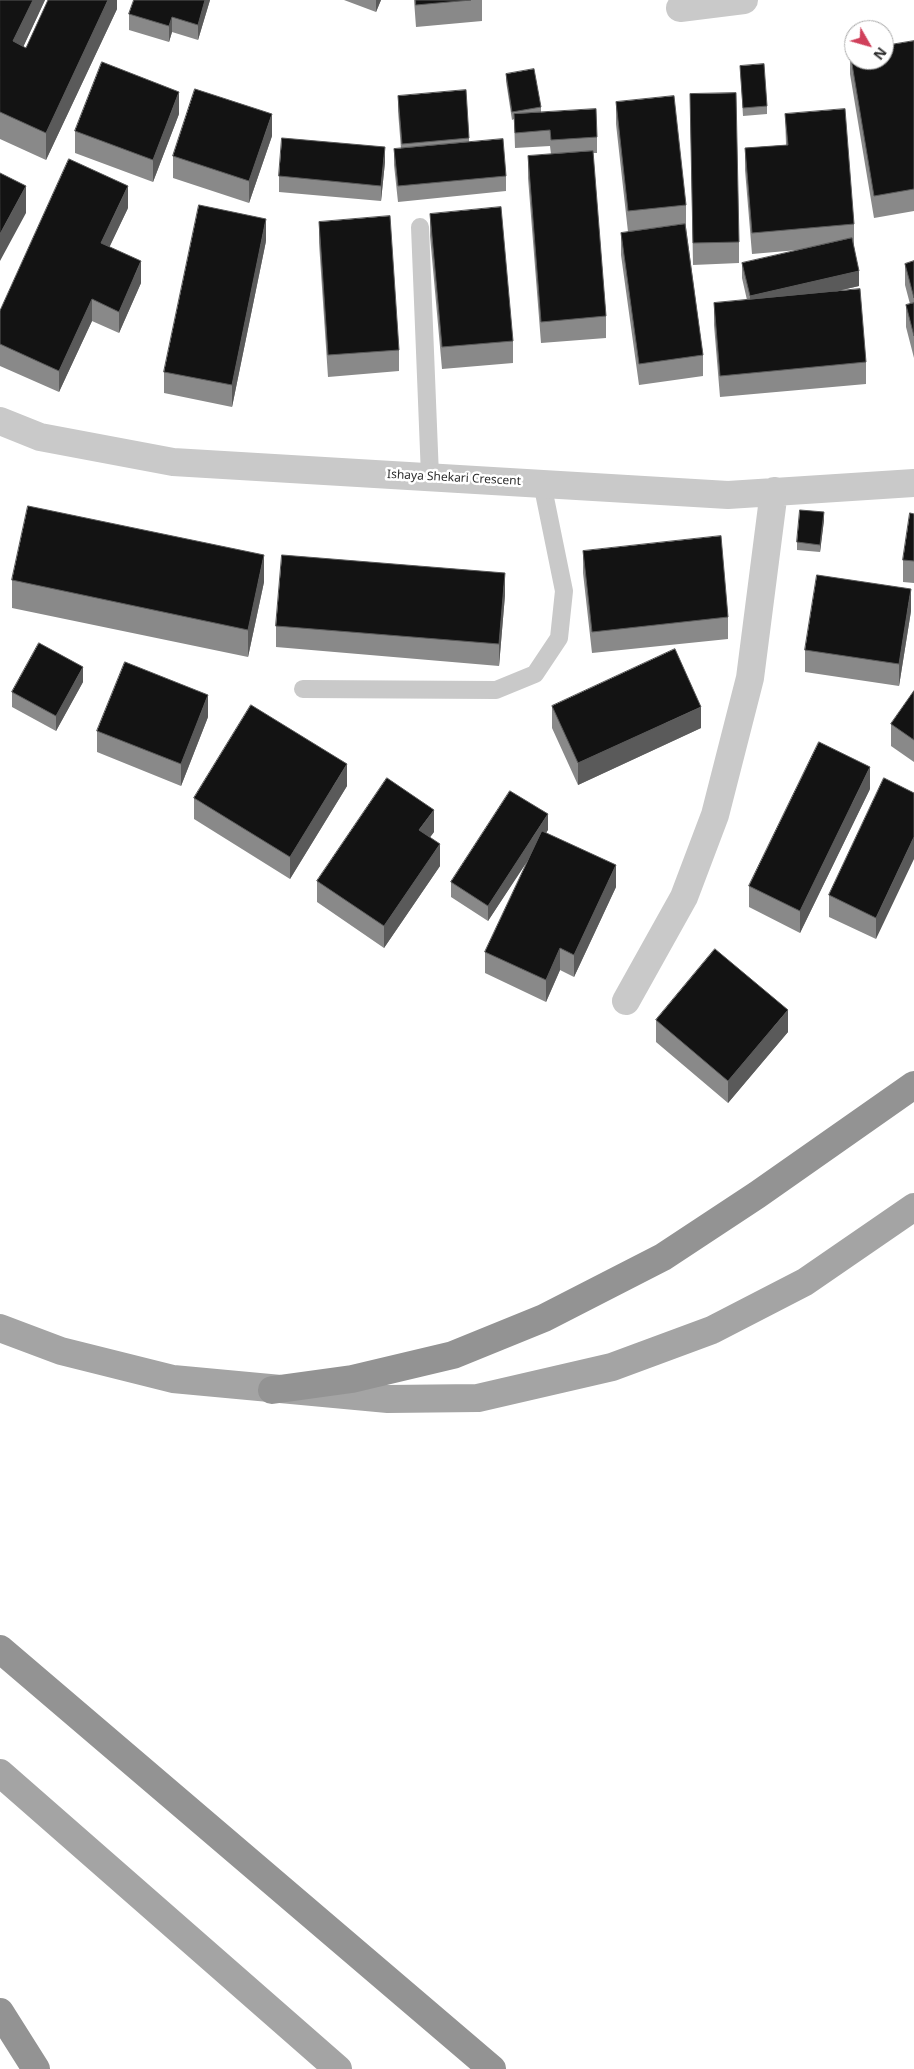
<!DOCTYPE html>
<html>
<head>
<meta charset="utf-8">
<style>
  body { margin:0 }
  #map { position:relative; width:914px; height:2069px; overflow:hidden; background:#fff; font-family:"Noto Sans",sans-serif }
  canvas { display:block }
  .north { position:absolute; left:844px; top:20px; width:50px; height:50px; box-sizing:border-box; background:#fff; border:1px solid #ababab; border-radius:50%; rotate:128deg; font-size:14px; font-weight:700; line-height:20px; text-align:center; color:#2c2c2c }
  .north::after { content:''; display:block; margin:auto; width:18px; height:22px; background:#d0405b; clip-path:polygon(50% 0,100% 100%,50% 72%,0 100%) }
</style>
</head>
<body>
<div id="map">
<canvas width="914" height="2069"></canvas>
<div class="north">N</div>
</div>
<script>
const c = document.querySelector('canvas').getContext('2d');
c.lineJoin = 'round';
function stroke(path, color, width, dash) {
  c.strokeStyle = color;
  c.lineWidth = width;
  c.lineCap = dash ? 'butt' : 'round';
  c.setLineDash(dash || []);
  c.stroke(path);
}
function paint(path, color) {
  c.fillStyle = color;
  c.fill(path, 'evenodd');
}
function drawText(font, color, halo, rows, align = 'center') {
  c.font = font + ' "Noto Sans",sans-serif';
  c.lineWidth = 5;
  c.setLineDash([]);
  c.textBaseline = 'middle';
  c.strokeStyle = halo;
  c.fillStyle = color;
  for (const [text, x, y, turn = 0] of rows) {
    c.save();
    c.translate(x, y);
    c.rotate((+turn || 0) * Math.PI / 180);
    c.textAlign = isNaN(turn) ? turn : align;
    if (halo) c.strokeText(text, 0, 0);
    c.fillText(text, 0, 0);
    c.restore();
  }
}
const lane = new Path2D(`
  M420,227l10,249
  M303,689l193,1 39,-16 24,-36 5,-47 -22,-108`);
const street = new Path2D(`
  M680,8l64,-8
  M0,421l40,16 133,25 555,33 186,-12
  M626,1001l58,-104 31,-82 35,-137 24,-187`);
const primary = new Path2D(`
  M0,1328l61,23 112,28 215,20 90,-1 134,-31 100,-37 93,-48 109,-75
  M0,1773l338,296`);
const highway = new Path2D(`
  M272,1390l80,-11 101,-24 91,-37 119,-61 94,-62 157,-110
  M0,1649l492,420
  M0,2012l36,57`);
const wall = new Path2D(`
  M0,0h45l-22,47 3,1 91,-48v9l-71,151 -46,-21z
  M134,0h76l-12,40 -26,-8 -3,10 -40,-12v-16z
  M344,0h37l-5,12z
  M414,0h68v21l-66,6z
  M914,41v170l-40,7 -24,-144v-22z
  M740,66l27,40v8l-24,2z
  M506,74l35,33v6l56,24v16h-4l13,163v22l-65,5 -13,-165v-22l23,-2 -1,-8 -35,2 -1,-29 -2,1 -6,-39z
  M690,94l49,148v21l-46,2z
  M398,96l71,42v4l37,34v15l-108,11 -4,-37v-16h7l-3,-38z
  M616,102l70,103v22l17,128v21l-64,9 -18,-130v-22l7,-1 -12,-108z
  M179,114l-26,68 -78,-29v-22z
  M785,114l69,110v22l5,40 -25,6 32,70v22l-146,13 -6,-72v-22l33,-3 -5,-22v-15l56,-13 -46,4 -7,-84v-22l41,-3z
  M272,136l-23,67 -76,-25v-22z
  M385,162l-4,39 -102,-9v-16z
  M128,208l-19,39 32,36 -22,50 -27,-12 -33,71 -59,-26v-55z
  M430,214l83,127v22l-71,6 -12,-133z
  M319,222l80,128v21l-71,6 -9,-134z
  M266,241l-34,166 -68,-14v-21z
  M914,261v97l-8,-31v-22l4,-1 -5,-19v-21z
  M914,514v69l-11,-1v-22z
  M824,520l-4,32 -23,-2v-8z
  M583,551l145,66v22l-136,14 -9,-80z
  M12,580l252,2 -16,75 -236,-49z
  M505,595l-6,71 -223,-19v-21z
  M911,611l-12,75 -94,-14v-22z
  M83,682l-27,49 -44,-24v-15z
  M914,691v71l-23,-16v-22z
  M552,706l149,22 -123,57 -26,-57z
  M208,717l-27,69 -84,-34v-21z
  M884,778l-8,161 -47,-22v-22z
  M347,786l-57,93 -96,-60v-21z
  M870,789l-70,144 -51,-26v-21z
  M548,830l-2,2 70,55 -42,90 -14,-7 -14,32 -61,-29v-21l45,-96 -42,65 -37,-24v-15z
  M434,832l-4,5 10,29 -56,82 -67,-46v-21z
  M656,1020l132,12 -60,71 -72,-61z`);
const shadedWall = new Path2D(`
  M33,0h12l-32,69v-28z
  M108,0h9v9l-71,151v-27z
  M205,0h5l-12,40v-15z
  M376,0h5l-5,12z
  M172,17v15l-3,10v-16z
  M179,92v22l-26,68v-22z
  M272,114v22l-23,67v-22z
  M385,147v15l-4,39v-15z
  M26,186v27l-26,48v-27z
  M128,186v22l-27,57v-22z
  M266,219v22l-34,166v-22z
  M141,261v22l-22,50v-21z
  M859,271v15l-109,25v-15z
  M92,299v22l-33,71v-21z
  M824,512v8l-4,32v-7z
  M264,555v27l-16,75v-27z
  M505,573v22l-6,71v-22z
  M911,589v22l-12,75v-22z
  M83,667v15l-27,49v-15z
  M208,695v22l-27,69v-22z
  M701,707v21l-123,57v-22z
  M347,764v22l-57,93v-22z
  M870,767v22l-70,144v-22z
  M434,810v22l-15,20v-22z
  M548,814v16l-60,91v-15z
  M914,837v22l-38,80v-21z
  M440,844v22l-56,82v-22z
  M616,865v22l-42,90v-22z
  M560,948v22l-14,32v-22z
  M788,1010v22l-60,71v-22z`);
const building = new Path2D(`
  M0,0h33l-20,41 13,7 22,-48h60l-62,133 -46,-21z
  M134,0h71l-7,25 -26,-8 -3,9 -40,-12z
  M416,0h55l-55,5z
  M914,41v148l-40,7 -24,-144h4v8h30v-14z
  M102,62l77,30 -26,68 -78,-29z
  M764,64l3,42 -24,2 -3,-42z
  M534,69l7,38 -29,5 -6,-38z
  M195,89l77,25 -23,67 -76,-25z
  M466,90l3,48 -67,6 -4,-48z
  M736,93l3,149 -46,1 -3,-149z
  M674,96l12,109 -58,6 -12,-109z
  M596,109l1,28 -46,3 -1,-10 -35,3 -1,-19z
  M845,109l9,115 -102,9 -7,-85 43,-3 -3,-31z
  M282,138l103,9 -4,39 -102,-10z
  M503,139l3,37 -108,10 -4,-37z
  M593,151l13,165 -65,6 -13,-166z
  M69,159l59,27 -27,57 40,18 -22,51 -27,-13 -33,72 -59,-27v-33z
  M0,173l26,13 -26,48z
  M199,205l67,14 -34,166 -68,-13z
  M501,207l12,134 -71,6 -12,-133z
  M390,216l9,134 -71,5 -9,-133z
  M685,224l18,131 -64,9 -18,-131z
  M852,238l7,33 -109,25 -8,-33z
  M914,261v37l-9,-34z
  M860,289l6,73 -146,14 -6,-73z
  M914,303v33l-8,-31z
  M28,506l236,49 -16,75 -236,-50z
  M800,510l24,2 -4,33 -23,-3z
  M910,513l4,1v47l-11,-1z
  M721,536l7,81 -136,15 -9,-81z
  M282,555l223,18 -6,71 -223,-18z
  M817,575l94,14 -12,75 -94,-14z
  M39,643l44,24 -27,49 -44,-24z
  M675,649l26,58 -123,56 -26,-57z
  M125,662l83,33 -27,69 -84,-33z
  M914,691v49l-23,-16z
  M251,705l96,59 -57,93 -96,-59z
  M819,742l51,25 -70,144 -51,-25z
  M387,778l47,32 -15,20 21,14 -56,82 -67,-45z
  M884,778l30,15v44l-38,81 -47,-23z
  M510,791l38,23 -60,92 -37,-24z
  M542,831l74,34 -42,90 -14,-7 -14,32 -61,-28z
  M715,949l73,61 -60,71 -72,-61z`);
const streetNames = [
  ["Ishaya Shekari Crescent",454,478,3]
];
stroke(lane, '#c9c9c9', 18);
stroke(street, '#c9c9c9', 28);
stroke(primary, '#a4a4a4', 28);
stroke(highway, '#939393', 28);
paint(wall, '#898989');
paint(shadedWall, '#5a5a5a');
paint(building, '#131313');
stroke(building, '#5a5a5a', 1);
drawText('12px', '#2c2c2c', '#fff', streetNames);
</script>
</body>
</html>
